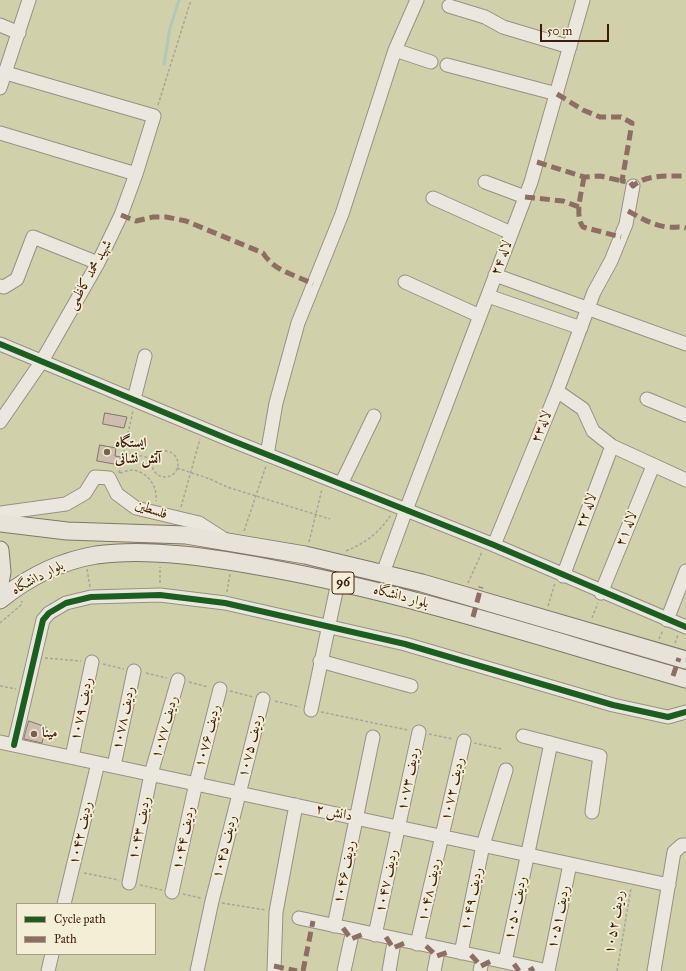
<!DOCTYPE html>
<html>
<head>
<meta charset="utf-8">
<style>
  body { margin:0 }
  #map { position:relative; width:686px; height:971px; overflow:hidden; background:#e6dfcc; font-family:"IM FELL Great Primer",serif }
  canvas { display:block }
  .legend { position:absolute; left:16px; top:903px; width:140px; height:52px; box-sizing:border-box; background:#f5eed7; border:1px solid #ab9a85; margin:0; padding:5px 7px; list-style:none; font-size:12px; color:#3d1d09 }
  .legend li { display:flex; align-items:center; gap:8px; height:20px }
  .legend b { width:20px; border:1px solid #ab9a85 }
  .scale { position:absolute; left:540px; top:24px; width:69px; height:18px; box-sizing:border-box; border:2px solid #3d1d09; border-top:0; padding-left:5px; font-size:12px; line-height:14px; white-space:nowrap; color:#3d1d09; -webkit-text-stroke:3px #f5eed7; paint-order:stroke }
</style>
</head>
<body>
<div id="map">
<canvas width="686" height="971"></canvas>
<ul class="legend">
<li><b style="height:5px;background:#1b5e20"></b>Cycle path</li>
<li><b style="height:5px;background:#8d6e63"></b>Path</li>
</ul>
<div class="scale">50 m</div>
</div>
<script>
const c = document.querySelector('canvas').getContext('2d');
c.lineJoin = 'round';
function paint(path, color) {
  c.fillStyle = color;
  c.fill(path, 'evenodd');
}
function stroke(path, color, width, dash) {
  c.strokeStyle = color;
  c.lineWidth = width;
  c.lineCap = dash ? 'butt' : 'round';
  c.setLineDash(dash || []);
  c.stroke(path);
}
function drawText(font, color, halo, rows, align = 'center') {
  c.font = font + ' "IM FELL Great Primer",Amiri,serif';
  c.lineWidth = 3.5;
  c.setLineDash([]);
  c.textBaseline = 'middle';
  c.strokeStyle = halo;
  c.fillStyle = color;
  for (const [text, x, y, turn = 0] of rows) {
    c.save();
    c.translate(x, y);
    c.rotate((+turn || 0) * Math.PI / 180);
    c.textAlign = isNaN(turn) ? turn : align;
    if (halo) c.strokeText(text, 0, 0);
    c.fillText(text, 0, 0);
    c.restore();
  }
}
const green = new Path2D(`
  M0,0h686v971h-686zM17,904h138v50h-138z`);
const stream = new Path2D(`
  M164,64l6,-36 9,-28`);
const building = new Path2D(`
  M105,413l22,4 -3,11 -21,-4z
  M100,445l16,3 -1,8 6,1 -1,8 -23,-4z
  M29,721l17,6 -4,16 -18,-4z`);
const path = new Path2D(`
  M158,105l33,-105
  M152 464a13 13 0 1 1 26 0a13 13 0 1 1-26 0Z
  M125,452l28,7
  M177,468l33,11 17,8 103,32
  M119,473l14,-62
  M120,473c4,-1 9,-3 13,-3 15,2 25,17 23,31
  M181,507l19,-68
  M244,531l22,-65
  M309,542l13,-53
  M346,551c19,-8 32,-17 44,-35
  M87,569l3,18
  M160,583v-16
  M468,583l14,-31
  M227,592l3,-18
  M548,606l7,-23
  M592,618l6,-15
  M0,623l21,-18 1,-4
  M659,639l4,-9
  M675,643l3,-8
  M45,658l36,3
  M103,664l21,5
  M146,673l21,5
  M189,682l19,5
  M0,686l16,3
  M230,691l23,6
  M275,701l25,6
  M321,712l87,18
  M429,734l24,5
  M474,743l28,6
  M84,873l35,7
  M140,885l22,5
  M183,894l18,4
  M222,903l44,7
  M617,971l14,-83`);
const minor = new Path2D(`
  M449,6l36,11 18,10 67,20
  M0,25l19,8
  M395,50l36,12
  M447,65l110,29
  M0,88l29,-88
  M0,133l136,41
  M485,182l40,15
  M433,198l78,35
  M495,275l191,69
  M405,282l75,34
  M0,286l4,1 13,-8 16,-42 65,26
  M488,296l93,32
  M0,344l228,95 266,106 192,82
  M557,391l26,18 10,22 19,15 74,34
  M134,399l11,-43
  M647,399l39,16
  M0,422l42,-61 56,-98 23,-48 15,-41 18,-58 -148,-43
  M267,455l9,-52 22,-80 44,-109 53,-164 22,-50
  M341,484l33,-68
  M0,513l66,-9 19,-11 10,-16 14,1 8,16 19,14 63,15 25,16
  M494,545l63,-154 37,-99 17,-31 15,-37 7,-38
  M383,573l23,-63 125,-328 52,-182
  M563,576l49,-130
  M601,593l52,-127
  M667,620l19,-49
  M320,661l91,25
  M311,710l27,-128
  M523,736l77,20 -8,56
  M0,742l669,143
  M14,745l29,-125 6,-7 17,-10 25,-6 69,-2 65,8 180,41 208,61 55,12 18,-5
  M72,757l20,-95
  M114,766l20,-95
  M129,883l22,-109 27,-94
  M172,892l24,-109 24,-94
  M64,904l34,-141
  M299,918l249,53
  M334,926l39,-189
  M375,935l44,-203
  M417,944l47,-203
  M461,953l22,-108 23,-75
  M505,962l46,-219
  M48,971l4,-17
  M197,971l15,-70 51,-202
  M274,971l2,-59 20,-107
  M344,971l7,-32
  M389,971l4,-23
  M434,971l3,-15
  M480,971l1,-5
  M548,971l22,-107
  M654,971l20,-119 8,-7h4`);
const major = new Path2D(`
  M0,523l67,8 119,4 119,20 117,28 264,77
  M0,550l2,22 -2,11
  M0,600c28,-23 61,-39 96,-45 54,-8 125,4 178,14 140,26 275,71 412,110`);
const quiet = new Path2D(`
  M557,94l26,16 17,7h21l11,6 -10,58 8,1 3,4c14,-12 35,-10 53,-10
  M537,162l47,15 16,-1 22,5
  M584,177c-2,14 -10,38 -1,50l38,10
  M525,197l38,4 16,6
  M628,211c13,7 24,14 39,16 7,1 12,-1 19,1
  M121,215l15,6 17,-4h13l20,4 77,32c12,19 31,21 50,31
  M473,617l8,-30
  M673,676l6,-18
  M343,928l8,11 15,-6
  M386,937l7,11 14,-6
  M426,946l11,10 14,-5
  M471,955l10,11 12,-6
  M514,964l5,7
  M274,966l23,5
  M303,971l10,-50
  M529,971l5,-3`);
const cycleway = new Path2D(`
  M0,344l228,95 266,106 192,82
  M14,745l29,-125 6,-7 17,-10 25,-6 69,-2 65,8 180,41 208,61 55,12 18,-5`);
const markers = [
  [107,452,4,"#78614d"],
  [34,734,4,"#78614d"]
];
const shields = [
  [343,583,22]
];
const shieldNames = [
  ["96",343,583]
];
const streetNames = [
  ["لاله ۲۴",502,258,-69],
  ["شهید محمد کاظمی",90,275,-61],
  ["لاله۲۳",542,427,-68],
  ["فلسطین",151,510,19],
  ["لاله ۲۲",587,511,-70],
  ["لاله ۲۱",627,529,-68],
  ["بلوار دانشگاه",38,578,-28],
  ["بلوار دانشگاه",401,597,15],
  ["ردیف ۱۰۷۹",82,709,-78],
  ["ردیف ۱۰۷۸",124,718,-78],
  ["ردیف ۱۰۷۷",165,727,-74],
  ["ردیف ۱۰۷۶",208,736,-75],
  ["ردیف ۱۰۷۵",251,746,-76],
  ["ردیف ۱۰۷۳",409,779,-78],
  ["ردیف ۱۰۷۲",453,789,-77],
  ["دانش ۲",334,813,12],
  ["ردیف ۱۰۴۳",140,828,-78],
  ["ردیف ۱۰۴۲",81,833,-77],
  ["ردیف ۱۰۴۴",184,838,-78],
  ["ردیف ۱۰۴۵",225,847,-76],
  ["ردیف ۱۰۴۶",345,872,-78],
  ["ردیف ۱۰۴۷",387,881,-78],
  ["ردیف ۱۰۴۸",430,890,-77],
  ["ردیف ۱۰۴۹",472,899,-78],
  ["ردیف ۱۰۵۰",516,908,-78],
  ["ردیف ۱۰۵۱",559,917,-78],
  ["ردیف ۱۰۵۲",615,922,-80]
];
const poiNames = [
  ["ایستگاه",115,444],
  ["آتش نشانی",115,460],
  ["مینا",42,734]
];
paint(green, '#d0d0ab');
stroke(stream, '#b2c9b8', 3);
paint(building, '#cebdaf');
stroke(building, '#80766a', 1);
stroke(minor, '#989083', 15);
stroke(major, '#80766a', 19);
stroke(path, '#aaa49a', 1.5, [3, 2]);
stroke(minor, '#eae8de', 13);
stroke(major, '#e7e3d8', 17);
stroke(quiet, '#8d6e63', 5, [10, 5]);
stroke(cycleway, '#1b5e20', 6);
for (const [x, y, r, color] of markers) {
  const dot = new Path2D();
  dot.arc(x, y, r, 0, 2 * Math.PI);
  c.fillStyle = color;
  c.fill(dot);
  stroke(dot, '#f5eed7', 1.5);
}
for (const [x, y, w] of shields) {
  const box = new Path2D();
  box.roundRect(x - w / 2, y - 11, w, 22, 3);
  c.fillStyle = '#f5eed7';
  c.fill(box);
  stroke(box, '#3d1d09', 1);
}
drawText('bold 13px', '#3d1d09', null, shieldNames);
drawText('14px', '#3d1d09', '#f5eed7', streetNames);
drawText('bold 14px', '#3d1d09', '#f5eed7', poiNames, 'left');
</script>
</body>
</html>
